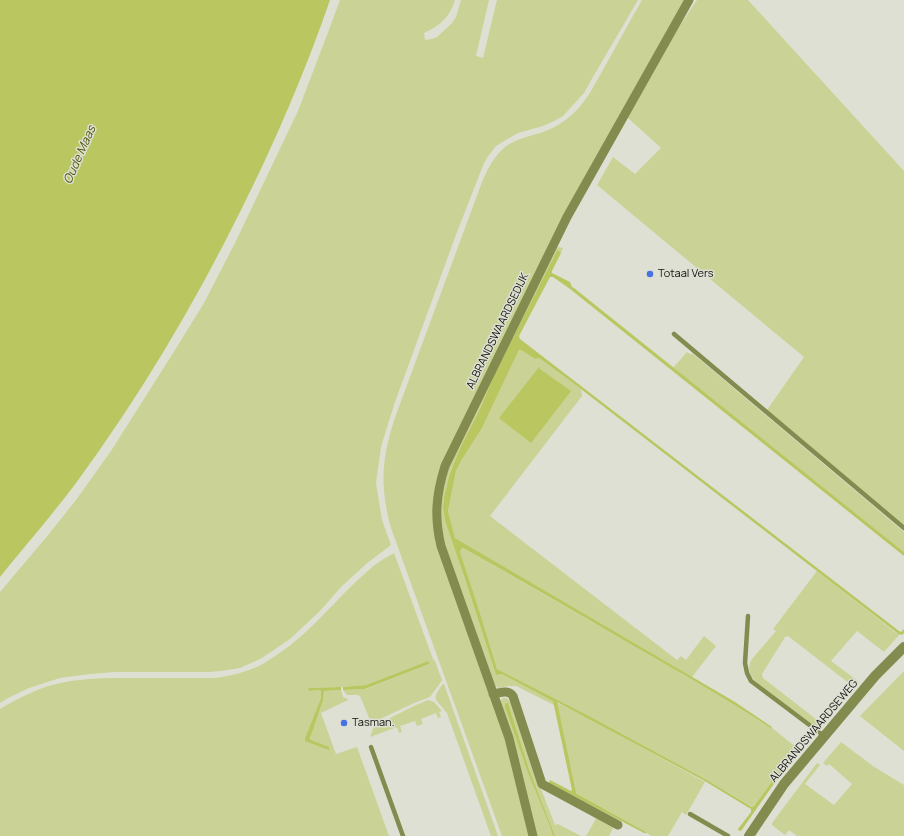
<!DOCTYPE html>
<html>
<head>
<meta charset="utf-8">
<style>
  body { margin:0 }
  canvas { display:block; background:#dde0d3 }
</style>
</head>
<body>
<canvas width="904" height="836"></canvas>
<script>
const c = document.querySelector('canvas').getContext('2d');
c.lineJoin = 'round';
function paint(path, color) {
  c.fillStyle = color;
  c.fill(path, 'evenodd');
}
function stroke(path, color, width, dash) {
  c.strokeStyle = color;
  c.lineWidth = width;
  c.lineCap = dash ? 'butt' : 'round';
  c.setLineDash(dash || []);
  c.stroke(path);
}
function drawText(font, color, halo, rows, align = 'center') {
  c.font = font + ' Manrope,sans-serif';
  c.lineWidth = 3;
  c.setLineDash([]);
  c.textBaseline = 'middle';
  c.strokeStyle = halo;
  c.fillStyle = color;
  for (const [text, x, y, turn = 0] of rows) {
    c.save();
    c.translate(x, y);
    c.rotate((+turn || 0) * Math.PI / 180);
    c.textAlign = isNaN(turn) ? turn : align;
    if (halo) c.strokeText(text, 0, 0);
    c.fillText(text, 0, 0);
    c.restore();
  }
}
const green = new Path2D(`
  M340,0h115c-5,17 -15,26 -31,33l1,7 7,-1 5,-2 15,-14 4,-6 5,-17h28l-13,56 7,2 14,-58h141l-45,77 -9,16 -11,12 -10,11 -9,5 -11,5 -25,7 -14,8 -8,5 -7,9 -5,8 -27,69 -62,170 -7,22 -7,23 -5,36 6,37 9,25 -25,19 -25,23 -21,24 -30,28 -28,19 -22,10 -19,3 -13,1h-93l-25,2 -30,4 -31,10 -19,9 -10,6v-111l49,-58 27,-34 35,-49 64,-101 29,-47 31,-60 63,-132 29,-76z
  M642,0h43l-236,451 -16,55 47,160 28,82 22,88h-28l-111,-308c-12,-45 -9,-73 6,-116l85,-230c6,-14 13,-28 26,-37 11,-7 23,-9 35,-13 12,-4 24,-12 33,-21 12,-12 19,-28 27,-41 13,-24 26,-47 39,-70z
  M697,0h51l156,171v354l-137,-115 37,-53 -207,-172 16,-28 22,17 26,-26 -34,-31 44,-78z
  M558,247l5,1 -2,5 -3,-3 -63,123 -16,38 -19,37 -11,28 -5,21 -1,11 2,13 20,58 31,96 6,-1 49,25 2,2 1,4 -38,-19h-8l-10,2 -5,-5 -48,-137 -4,-21v-26l8,-32 106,-218z
  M519,350h2l14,9 4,-1 42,31 1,7 -92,120 187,144 4,-4 5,4 18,-24 12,10 -24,31 -237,-139 -7,-27 8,-40 5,-10 21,-33z
  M687,352l4,3 1,-2 212,179v20l-231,-184z
  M462,548h1l35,20 235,135 39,25 25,20 -44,59 -46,-27 -116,-63 -94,-48 -17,-56 -20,-61z
  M394,553l39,106 2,2 7,19 -1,2 -11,15 -16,6 -40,19 -4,-2 -10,-24 -3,-1h-10l-1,-1 -3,-4 23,-1 63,-25 1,-1 -2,-2 -62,24 -23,2 -35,1 1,3 12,-1v8l-16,40 24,9 -18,-7 -1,-5 13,-38 1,-6 17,-1 2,7 2,1 3,1v1l-27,13 15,41 21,-7 32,89h-389v-127c17,-10 36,-20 56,-25 24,-6 51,-6 77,-6 27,0 55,0 83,0 13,-2 26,-5 38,-10 9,-3 16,-9 24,-14 35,-23 59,-57 91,-84 7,-7 16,-12 25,-17z
  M817,571l78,61 5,2 -16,18 -27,-21 -26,30 28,21 -5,5 -66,-51 -3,1 -23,37 1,4 58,45 -3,4 -18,-10 -45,-36c-6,-7 -8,-14 -3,-22l24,-28 -3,-2z
  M904,671v80l-44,-35z
  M443,684h1l54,152h-7l-44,-123c-11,-15 -17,-12 -4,-29z
  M503,698c4,-1 7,3 9,6l24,72 19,49 3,-1 23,12h-26l-26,-67 -21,-66h-2l15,50 28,71 4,12h-17l-36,-133 1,-3z
  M428,700l6,2 8,9 -3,1 2,5 -3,1 -2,-5 -15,6 2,5 -6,2 -2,-5 -15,5 2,6 -3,1 -2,-6 -27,10 4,-11 40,-20z
  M556,702l32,16 117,64 -19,33 -4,-3 -14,24h-17l-4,-3 -1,-1 -71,-40z
  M841,742l32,24 31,19v51h-107l-8,-6 -4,5 -13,-10v-2l45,-60 3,2 -15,19 29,21 18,-21 -23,-20 -2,2 -4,-3z
  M597,817l17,9 -5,10h-23z`);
const water = new Path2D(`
  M0,0h330c-25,72 -55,142 -89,210 -47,95 -102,187 -165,273 -24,32 -51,63 -76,94z
  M558,250l3,3 -9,18v2l18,9 2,5 2,1 330,264v4l-334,-267 -17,-12h-3l-31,59 1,3 379,292 2,1 3,-3v4l-2,2 -3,-1 -3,-2 -319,-246 -38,-28 -4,1 -14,-9h-2l-37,78 -21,33 -5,10 -8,40 7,27 280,164 37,25 -1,1c-45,-30 -92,-56 -139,-83 -56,-33 -112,-65 -169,-97h-1l-2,4 20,61 17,56 94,48 116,63 45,27 2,-1 31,-42 2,1 -46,66 -3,-1v-1l13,-17v-3l-48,-29 -146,-78 19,91 70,39 1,1h-3l-95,-50 1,-3 21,11 1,-1 -19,-89 -51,-27 -5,1h-1l-31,-96 -20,-58 -2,-13 1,-11 5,-21 11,-28 19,-37 16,-38 62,-122z
  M539,367l1,2 31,22 -40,52 -32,-25z
  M428,661l2,2 -1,1 -64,25 -22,1v-3l23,-2z
  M340,687h1v3l-17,1 -1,9 -13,38 1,2 18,7v3l-24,-9v-3l16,-40v-7l-1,-1 -11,1 -1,-3z
  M506,703h2l21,66 26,67h-2l-4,-12 -22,-54 -22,-63v-3z`);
const service = new Path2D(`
  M674,334l230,194
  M748,616l-3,47 2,10 4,8 73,55
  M371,747l32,89
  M690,814l38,22`);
const minor = new Path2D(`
  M493,694c7,-1 15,-5 20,2l29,88 76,41
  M533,836l-24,-98 -68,-192c-7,-29 -5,-51 4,-80l122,-249 122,-217`);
const tertiary = new Path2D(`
  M749,836l35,-52 91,-108 29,-29`);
const markers = [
  [650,274,4,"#4672e4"],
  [344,723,4,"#4672e4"]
];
const poiNames = [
  ["Totaal Vers",658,274],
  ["Tasman.",352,723]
];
const streetNames = [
  ["ALBRANDSWAARDSEDIJK",498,331,-64],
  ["ALBRANDSWAARDSEWEG",814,731,-50]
];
const waterNames = [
  ["Oude Maas",80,155,-66]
];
paint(green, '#cad395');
paint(water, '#bac760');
stroke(service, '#838c4e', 4.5);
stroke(minor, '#838c4e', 9);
stroke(tertiary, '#838c4e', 10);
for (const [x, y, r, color] of markers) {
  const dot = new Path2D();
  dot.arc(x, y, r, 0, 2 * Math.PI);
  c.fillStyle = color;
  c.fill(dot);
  stroke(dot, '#dde0d3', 1.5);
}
drawText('11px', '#13130f', '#dde0d3', poiNames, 'left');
drawText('11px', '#13130f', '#dde0d3', streetNames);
drawText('italic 12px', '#51580a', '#dde0d3', waterNames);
</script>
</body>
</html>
